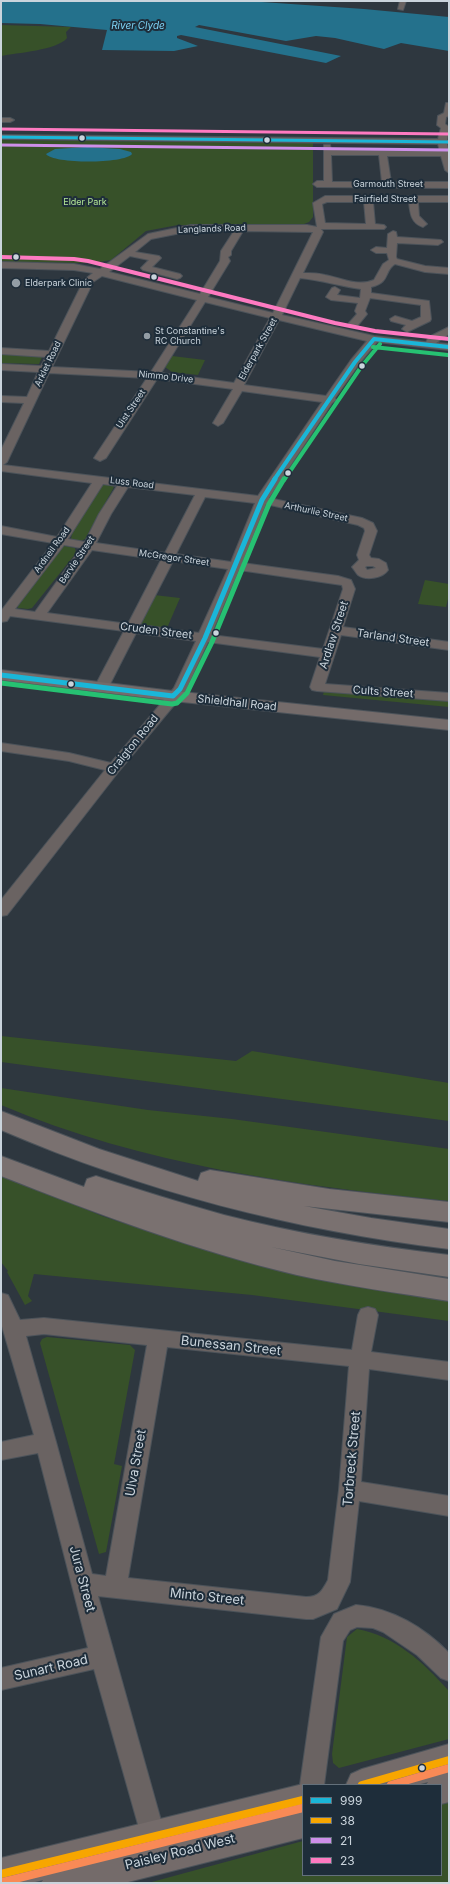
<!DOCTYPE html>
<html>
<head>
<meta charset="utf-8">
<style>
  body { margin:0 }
  #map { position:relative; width:450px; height:1884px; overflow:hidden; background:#2e373f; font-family:Inter,sans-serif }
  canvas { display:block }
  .frame { position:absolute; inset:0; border:2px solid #cad4dc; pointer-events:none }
  .legend { position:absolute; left:302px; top:1784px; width:140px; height:92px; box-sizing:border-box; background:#1e2d3a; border:1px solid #63707b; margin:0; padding:5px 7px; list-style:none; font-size:12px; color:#cad4dc }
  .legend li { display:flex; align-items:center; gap:8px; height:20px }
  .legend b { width:20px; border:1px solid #63707b }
</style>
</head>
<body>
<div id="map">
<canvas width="450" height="1884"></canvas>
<div class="frame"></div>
<ul class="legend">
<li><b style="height:5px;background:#1ab6d8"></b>999</li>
<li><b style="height:5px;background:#f7a600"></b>38</li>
<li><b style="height:5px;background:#ce8fe9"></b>21</li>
<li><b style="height:5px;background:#fe7ac1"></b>23</li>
</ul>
</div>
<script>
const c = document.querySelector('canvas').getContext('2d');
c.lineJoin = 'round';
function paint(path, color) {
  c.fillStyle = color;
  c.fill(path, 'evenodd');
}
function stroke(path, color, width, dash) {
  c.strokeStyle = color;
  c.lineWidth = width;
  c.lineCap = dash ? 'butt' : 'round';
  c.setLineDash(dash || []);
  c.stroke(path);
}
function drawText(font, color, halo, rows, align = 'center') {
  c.font = font + ' Inter,sans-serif';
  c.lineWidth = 4;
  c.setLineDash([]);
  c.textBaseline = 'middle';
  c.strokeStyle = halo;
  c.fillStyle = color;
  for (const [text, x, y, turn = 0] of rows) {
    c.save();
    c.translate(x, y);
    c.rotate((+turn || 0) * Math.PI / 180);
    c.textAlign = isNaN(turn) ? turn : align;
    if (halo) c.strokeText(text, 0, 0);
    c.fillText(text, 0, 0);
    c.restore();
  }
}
const green = new Path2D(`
  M1,25l70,2 -5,5 1,6c-9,12 -51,15 -66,18z
  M1,140l312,3v74l-4,5 -10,4 -121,-1 -32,6 -35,29 -18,3 -92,-1z
  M1,353l42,2 -4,9 -38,-1z
  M172,356l33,4 -7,15 -26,-3 -7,-5z
  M104,483l7,1 3,3 -29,52 -6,3 -8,-2 1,-8 29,-47z
  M65,546l10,2 1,5 -44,55 -4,1 -10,-1 -1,-3 44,-58z
  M425,580l24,4v11l-3,12 -28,-3z
  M154,595l26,3 -13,30 -27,-4z
  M324,691l125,8v8l-126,-12z
  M1,1036l235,25 16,-10 197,32v38l-448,-59z
  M1,1088l147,22 84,9 217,30v52c-151,-15 -307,-36 -448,-96z
  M1,1174l101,42 93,31 176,39 78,10v25l-197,-26 -218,-21 -6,22 4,5 -7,4 -18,-33 1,-1 -7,-9z
  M47,1337l83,8 5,5 -21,114 8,2 -16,86 -7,2 -59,-211 2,-4z
  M357,1629c38,7 66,33 91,61l1,49 -110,29 -6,-5 -1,-9 15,-117z
  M449,1802v81h-301l155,-42v34h138v-71z`);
const water = new Path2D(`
  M1,1h246l117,8 85,8v34l-48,-8 -17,6 -49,-11 -19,-2 -30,5 -87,-16 -4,2 146,29 -15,7 -145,-28 -4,1v2l21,8 -24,5 -72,-1 5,-20 -67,-6 -39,-1z
  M87,147l33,2 11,3 1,2c-8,10 -79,10 -86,0l9,-5z`);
const minor = new Path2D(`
  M400,1h6l-3,9 -5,-1z
  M446,103h3v13l-3,1 -1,7 4,3 -2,13h2v4h-2l2,9v20l-4,-3 -4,-14h-54l4,26h58v6l-132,-1 -4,-3 4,-3h7v-36h6l1,5 109,1 -2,-7 -437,-5v-4l437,4 3,-11 -4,-3 1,-9 6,-3zM331,155h48l3,27h-50z
  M1,118h9l4,2 -4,2h-9z
  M325,196h124v6h-31l1,14 8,8 -4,3c-12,-4 -13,-14 -14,-25h-36l2,22 9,1 2,2 -2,2h-63l2,3 -20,41c7,0 15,0 22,2 16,3 32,12 49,5l9,-16 6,-4 -2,-7h-11l-5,-3 5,-3 11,1 1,-14 5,-3 3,1 1,5 44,3 2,2 -5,3 -41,-2 -1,14 1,2 28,7 24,2v6l-24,-2 -30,-8c-12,8 -4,18 -24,23v6l58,8 2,18 -1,2 -23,11 -5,-3 4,-4 -15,-4 -1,-2 5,-3 17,5 9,-4v-12l-51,-7 -5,13 2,3 -9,11h-8l-1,-2 8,-9 -2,-3 3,-8 -27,-3 -5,-3 6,-9 3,-1 5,3 -3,5 23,3 1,-9c-21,-3 -40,-9 -61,-11l-18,37 92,21 52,6 3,-5 20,-10v7l-13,9 13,1v6l-72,-8 -18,22 -24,34 1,2 -4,3 -63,95 93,20 11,5 4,8 -8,24 2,3 8,1 7,4 2,7c-5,8 -22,11 -30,5 -2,-2 -4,-6 -6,-8l7,-7 -2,-5 8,-24 -1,-3 -6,-3 -92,-21 -24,59 96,13 13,4 4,9 -12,38 106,15v8l-108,-15 -16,49 124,9v8l-132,-10 -5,-1 -2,-3 10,-30 -112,-15 -23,50 -66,79 -112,144 -6,1v-16l104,-130 -36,-9 -68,-10v-8l68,10 42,10 63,-75 22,-47 -60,-8 -28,55 -2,3h-10l-2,-3 30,-57 -114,-15 -3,5 -6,1v-11l52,-68 -52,-9v-8l56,11 35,-54 -91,-12v-21l23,-47 -23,-1v-6l26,1 11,-25 -37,-2v-6l40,2 5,-9 -45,-3v-6l48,3 35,-71 9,-7 -19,-3 -73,-2v-6l73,2 26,5 48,-35 43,-9h116l10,2 -4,-24zM327,202h37l2,22 -41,-1 -3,-19zM191,231h43l-13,20 -1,10 -20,33 -91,-22 21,-16 19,4 -8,8 2,2 34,9 3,-1 2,-2 -2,-2 -28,-7 9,-9 -2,-2 -24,-4 16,-13zM243,231l70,1 -40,81 -65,-16 22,-36 -2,-4 3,-2v-4zM102,276l95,24 -46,72 -99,-5 41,-85zM205,302l65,16 -36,65 -73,-10zM279,320l88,21 -16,19 -25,36 -82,-11zM49,373l98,5 -53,80 6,3 6,-3 51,-79 76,10 -20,34 5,3 5,-3 19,-32 80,11 -64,94 -255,-31 4,-3zM103,484l14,2 -18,28 -14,28 -17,-3zM128,487l67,8 -30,58 -69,-10 15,-29zM205,497l50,6 -24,59 -55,-8zM64,545l17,3 -46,64 -20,-3zM92,550l69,10 -33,64 -81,-11zM173,561l55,8 -29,64 -59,-8zM367,566h6l3,2 -9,2 -2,-3zM239,570l103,15 1,4 -20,60 -112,-14z
  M1,1293l7,2 12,25 24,-2 308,32 6,-35 3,-6 7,-2 7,2 3,6 -7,37 78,10v18l-80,-11 -8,113 88,14v20l-90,-15 -9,81 -13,27 -24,10h-7l-208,-23 69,246 -3,9 -9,3 -9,-3 -3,-9 -49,-173 -93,21v-22l87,-20 -50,-195 -37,7v-18l33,-7 -33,-112zM44,1334l103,11 -41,231 -14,-2 -36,-132 -30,-106zM167,1347l182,19 -10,124 -11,90c-6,11 -9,17 -22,17l-178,-19z
  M356,1605c36,3 69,23 93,48v28l-8,-3 -24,-23 -34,-23 -10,-4 -16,-1 -7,3 -7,11 -19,144h-21v8l-3,-8 21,-148 13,-23z`);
const major = new Path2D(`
  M1,670l172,21 276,29v10l-276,-29 -172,-21z
  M449,1744v58l-8,2v-19h-15l2,-3 -11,3h-71l5,-11 11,-5z
  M303,1784l2,1h-2v53l-179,45h-83l2,-3 -12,3h-30v-25z`);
const highway = new Path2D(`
  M1,1111l98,38 99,32 3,-8 9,-3 119,19 120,13v20l-145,-16 67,12 78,11v20c-156,-19 -303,-57 -448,-119z
  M1,1156l83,31 3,-8 9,-3c43,14 85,27 128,39 74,19 149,31 225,40v22l-90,-13 -88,-17 64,14 114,18v22c-51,-8 -102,-15 -152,-26 -101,-24 -199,-61 -296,-99z`);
const bus1Far2 = new Path2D(`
  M1,137l448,5`);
const bus1Far1 = new Path2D(`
  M374,339l75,8
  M274,480l81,-118 19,-23`);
const bus1 = new Path2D(`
  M1,675l172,21 7,-7 25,-51 57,-138 13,-21`);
const bus2 = new Path2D(`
  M362,1785l87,-25
  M1,1874l302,-74`);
const bus3 = new Path2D(`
  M1,145l448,5`);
const bus4Far1 = new Path2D(`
  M1,129l448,5`);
const bus4 = new Path2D(`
  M1,257l73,2 14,2 247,62 40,8 74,8`);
const bus5 = new Path2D(`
  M391,1785l58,-17
  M3,1882l300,-74`);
const bus6Far1 = new Path2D(`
  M373,347l75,8
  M284,480l77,-113 19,-23`);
const bus6 = new Path2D(`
  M1,683l171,21 5,-1 10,-10 25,-51 57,-138 15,-25`);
const markers = [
  [82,138,3.5,"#cad4dc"],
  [267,140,3.5,"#cad4dc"],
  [16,257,3.5,"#cad4dc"],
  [154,277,3.5,"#cad4dc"],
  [16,283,5,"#939da5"],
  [147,336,4,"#939da5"],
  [362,366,3.5,"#cad4dc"],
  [288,473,3.5,"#cad4dc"],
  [216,633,3.5,"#cad4dc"],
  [71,684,3.5,"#cad4dc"],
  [422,1768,3.5,"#cad4dc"]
];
const farStreetnames = [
  ["Garmouth Street",388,184],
  ["Fairfield Street",385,199],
  ["Langlands Road",212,229,-2],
  ["Elderpark Street",258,349,-61],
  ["Arklet Road",48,364,-64],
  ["Nimmo Drive",166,377,6],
  ["Uist Street",131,409,-56],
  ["Luss Road",132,483,7],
  ["Arthurlie Street",316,512,12],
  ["Ardneil Road",52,550,-54],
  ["McGregor Street",174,558,8],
  ["Bervie Street",77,560,-56]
];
const farParknames = [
  ["Elder Park",85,202]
];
const farPoinames = [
  ["Elderpark Clinic",25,283],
  ["St Constantine's",155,331],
  ["RC Church",155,341]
];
const farWaternames = [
  ["River Clyde",138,26]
];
const streetNames = [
  ["Cruden Street",156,631,7],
  ["Ardlaw Street",334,635,-72],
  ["Tarland Street",393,638,8],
  ["Cults Street",383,692,4],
  ["Shieldhall Road",237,703,6],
  ["Craigton Road",133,745,-51]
];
const nearStreetnames = [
  ["Bunessan Street",231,1346,6],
  ["Torbreck Street",352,1459,-85],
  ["Ulva Street",136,1463,-80],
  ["Jura Street",82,1579,75],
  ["Minto Street",207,1597,6],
  ["Sunart Road",51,1668,-13],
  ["Paisley Road West",180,1852,-14]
];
paint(green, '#375129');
paint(water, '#24718c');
stroke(minor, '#4c535a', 2);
stroke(major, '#4c535a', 2);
stroke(highway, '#4c535a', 2);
paint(minor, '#6a6362');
paint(major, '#746b6a');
paint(highway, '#7a7170');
stroke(bus1Far2, '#1ab6d8', 3);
stroke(bus1Far1, '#1ab6d8', 4);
stroke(bus1, '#1ab6d8', 5);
stroke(bus2, '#f7a600', 8);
stroke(bus3, '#ce8fe9', 3);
stroke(bus4Far1, '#fe7ac1', 3);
stroke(bus4, '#fe7ac1', 4);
stroke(bus5, '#f98a56', 8);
stroke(bus6Far1, '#26c172', 4);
stroke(bus6, '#26c172', 5);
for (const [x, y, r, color] of markers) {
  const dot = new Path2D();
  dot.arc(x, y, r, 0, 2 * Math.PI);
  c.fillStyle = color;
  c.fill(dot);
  stroke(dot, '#1e2d3a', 1.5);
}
drawText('9px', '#cad4dc', '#1e2d3a', farStreetnames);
drawText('9px', '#b3e696', '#1e2d3a', farParknames);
drawText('9px', '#cad4dc', '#1e2d3a', farPoinames, 'left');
drawText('italic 10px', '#7dd2f4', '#1e2d3a', farWaternames);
drawText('11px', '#cad4dc', '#1e2d3a', streetNames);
drawText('13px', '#cad4dc', '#1e2d3a', nearStreetnames);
</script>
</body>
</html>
